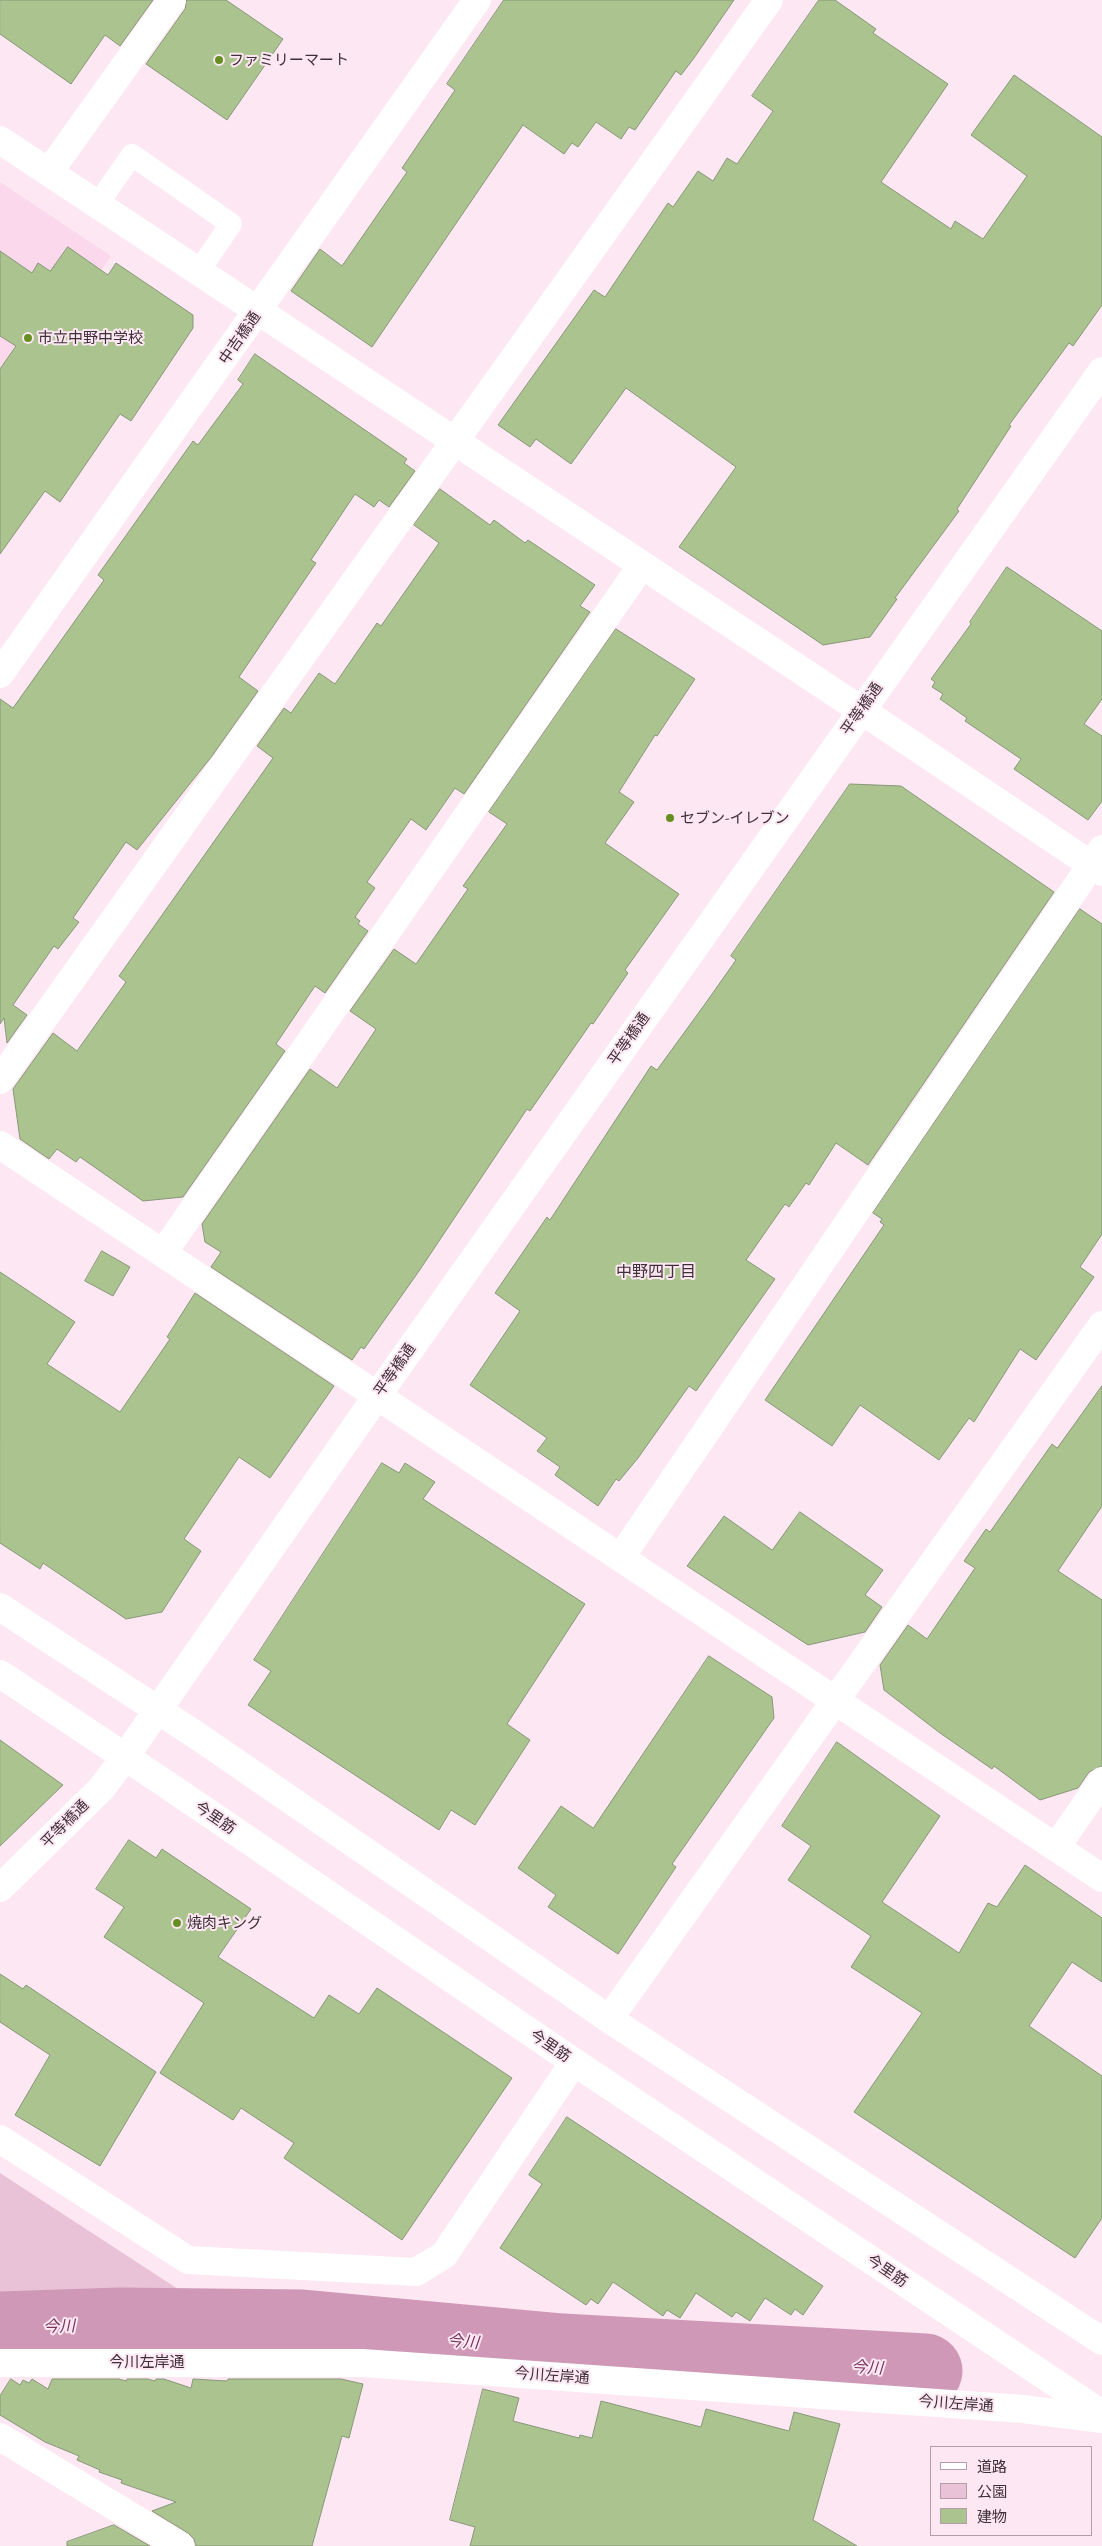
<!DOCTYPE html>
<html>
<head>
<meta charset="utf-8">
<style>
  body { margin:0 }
  #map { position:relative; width:1102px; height:2546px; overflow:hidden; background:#fde7f2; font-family:"Alegreya Sans","Noto Sans JP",sans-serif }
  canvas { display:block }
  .legend { position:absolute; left:930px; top:2446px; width:162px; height:90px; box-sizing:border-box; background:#fde7f2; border:1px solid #b19ea7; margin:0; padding:6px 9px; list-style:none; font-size:15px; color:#3e3037 }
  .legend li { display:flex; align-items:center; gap:10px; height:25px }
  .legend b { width:25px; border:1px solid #b19ea7 }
</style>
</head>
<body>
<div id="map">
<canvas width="1102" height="2546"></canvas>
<ul class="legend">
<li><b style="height:6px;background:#fff"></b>道路</li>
<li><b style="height:14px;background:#eac2d8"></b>公園</li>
<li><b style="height:14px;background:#aac38f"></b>建物</li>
</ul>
</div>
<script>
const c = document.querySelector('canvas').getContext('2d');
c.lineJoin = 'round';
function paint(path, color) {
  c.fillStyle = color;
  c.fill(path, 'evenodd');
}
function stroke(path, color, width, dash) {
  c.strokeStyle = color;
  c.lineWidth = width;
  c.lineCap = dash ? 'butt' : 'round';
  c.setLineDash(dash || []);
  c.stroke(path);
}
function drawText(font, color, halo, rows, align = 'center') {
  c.font = font + ' "Alegreya Sans","Noto Sans JP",sans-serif';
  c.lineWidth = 4;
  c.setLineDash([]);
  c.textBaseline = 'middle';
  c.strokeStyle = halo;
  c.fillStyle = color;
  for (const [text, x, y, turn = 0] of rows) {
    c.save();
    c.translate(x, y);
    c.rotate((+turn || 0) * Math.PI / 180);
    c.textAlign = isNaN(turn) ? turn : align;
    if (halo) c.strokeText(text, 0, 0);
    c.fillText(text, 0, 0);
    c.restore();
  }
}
const built = new Path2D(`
  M0,182l111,74 -111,163z`);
const green = new Path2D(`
  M0,2173l181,118 -181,8z`);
const river = new Path2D(`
  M0,2329l119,-4 183,2 260,24 363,20`);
const building = new Path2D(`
  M0,0h153l-33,46 -15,-11 -34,49 -71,-50z
  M187,0h39l57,39 -56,81 -81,-56 39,-55z
  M504,0h230l-40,58 -13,17 -5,-4 -41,59 -6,-3 -8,12 -25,-17 -18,25 -6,-4 -8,11 -41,-29 -151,222 -81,-56 29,-42 22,17 65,-94 -5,-4 53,-78 -8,-6z
  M819,0h16l41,29 -3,4 75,51 -67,98 70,47 4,-8 28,18 44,-63 -56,-41 43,-60 88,62v168l-29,41 -4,-3 -60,82 2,1 -54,83 2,2 -64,87 2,1 -27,38 -47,8 -144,-98 57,-80 -110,-79 -55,76 -35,-25 -6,8 -32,-22 96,-135 11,7 63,-94 5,4 25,-36 15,10 14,-23 10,6 36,-53 -21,-15z
  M68,247l40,28 8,-12 77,52v13l-62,93 -11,-7 -60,88 -15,-11 -45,63v-185l16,-23 -16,-10v-85l32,22 6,-10 12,8z
  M255,354l152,105 -3,4 11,8 -26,36 -10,-7 -5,7 -19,-13 -44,66 5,3 -77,114 19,14 -46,65 -75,94 -11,-8 -53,76 6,4 -21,27 -4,-3 -41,59 14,10 -20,28 -3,-25 -4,6v-325l13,9 91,-128 -6,-5 95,-134 5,4 45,-61 -5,-4z
  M440,489l50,36 4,-5 31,23 3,-3 67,45 -15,21 10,6 -126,182 -9,-6 -29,42 -15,-11 -44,63 8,6 -20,29 5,4 -2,3 10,7 -43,62 -10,-7 -39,58 9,7 -102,146 -40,4 -63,-44 -4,5 -19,-13 -8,10 -29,-20 -7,-50 40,-56 24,18 49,-69 -7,-6 154,-218 -16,-12 27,-38 7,5 28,-40 16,11 42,-61 4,3 58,-83 -25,-18z
  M1007,567l95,64v68l-18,25 18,12v65l-14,19 -74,-51 7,-10 -56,-38 2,-3 -27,-19 3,-5 -11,-7 3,-5 -4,-3 40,-55 -1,-2z
  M616,629l79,50 -38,57 -2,-1 -36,57 15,10 -29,41 74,51 -54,76 3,3 -35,51 -2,-1 -61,88 -3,-2 -108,162 -55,78 -3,-2 -9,13 -141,-93 10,-15 -16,-10 -3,-18 108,-155 27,19 39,-59 -26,-18 44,-62 22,15 52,-75 -5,-3 44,-62 -18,-12z
  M850,784l51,2 153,106 -186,273 -32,-22 -27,42 -3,-2 -17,24 -4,-3 -39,56 29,19 -79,112 -7,-5 -51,72 -19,23 -3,-2 -18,27 -43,-31 5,-8 -23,-16 10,-13 -77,-53 50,-74 -25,-18 52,-76 3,3 101,-154 6,4 48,-66 31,-44 -5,-4z
  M1080,909l22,15v310l-22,33 14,10 -58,83 -16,-11 -46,73 -5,-4 -30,42 -79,-55 -28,41 -67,-46 119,-175 -4,-3 2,-3 -9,-6z
  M102,1251l28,16 -17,29 -28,-15z
  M0,1272l75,50 -28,42 73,48 50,-73 -3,-2 28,-44 139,93 -64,92 -31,-21 -55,82 17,12 -39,61 -36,7 -83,-56 -3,6 -40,-26z
  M1102,1386v120l-44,65 44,29v166l-13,6 -11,16 -38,12 -46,-34 -2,3 -52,-36 -56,-43 -4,-25 28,-40 19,14 48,-71 -11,-7 22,-32 4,3 62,-88 5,4z
  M382,1463l17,10 6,-10 30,19 -12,17 162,105 -78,120 23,16 -55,85 -24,-15 -12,20 -191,-125 23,-34 -17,-11z
  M800,1512l83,58 -18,25 17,12 -17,25 -57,13 -121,-79 37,-50 48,34z
  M709,1656l63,41 2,21 -102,146 4,3 -58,87 -70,-47 8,-12 -38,-27 43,-62 32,22z
  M0,1740l63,45 -63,61z
  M837,1742l103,74 -58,86 77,51 29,-50 9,4 28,-42 77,53v64l-30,-20 -43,64 73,50v142l-27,40 -221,-146 68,-99 -71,-46 20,-31 -83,-56 23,-34 -29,-20z
  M129,1840l27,18 6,-9 89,60 -33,48 96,61 15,-23 30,19 18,-26 135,90 -110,162 -118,-82 10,-15 -53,-35 -8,12 -73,-47 44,-70 -100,-66 20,-30 -28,-18z
  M0,1974l23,15 3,-4 130,87 -56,94 -85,-51 35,-60 -50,-33z
  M567,2117l256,169 -20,29 -8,-6 -4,6 -26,-17 -15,23 -14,-9 -4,5 -36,-24 -16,25 -13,-8 -4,6 -50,-34 -15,22 -7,-5 -5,6 -86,-57 42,-64 -13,-9z
  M11,2379l9,6 3,-5 6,3 3,-4 16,10 4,-10h67l7,2 1,-2h21l7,2 1,-2h8l27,9 2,-9 34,2 1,-2h113l22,5 -14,54 -7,-2 -30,110h-116l-2,-7 -6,-6 -36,-22 24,-9 -55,-19 1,-3 -23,-8 1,-2 -23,-10 2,-4 -34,-14 -45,-27v-19z
  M483,2389l36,9 -6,23 66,17 1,-3 12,3 9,-37 100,26 5,-18 83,22 5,-19 46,12 -27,96 44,26h-387l5,-19 -25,-7z
  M114,2525l36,21h-83v-4z`);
const service = new Path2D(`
  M97,205l35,-50 99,69 -33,48`);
const minor = new Path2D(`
  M49,172l123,-172
  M0,674l477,-674
  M0,1080l769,-1080
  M0,1145l1102,733
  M163,1253l479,-688
  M621,1557l481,-708
  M1057,1846l45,-65
  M0,1888l101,-99 24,-32
  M609,2019l493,-694
  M0,2139l188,121 228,12 28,-17 130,-193
  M0,2363h362l661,46 79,10
  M0,2437l180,109`);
const tertiary = new Path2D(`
  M0,140l861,570 241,162
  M0,1607l199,130 410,282 493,322
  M0,1674l166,110 408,278 528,352
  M125,1757l252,-361 725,-1025`);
const markers = [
  [219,60,5,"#659021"],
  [28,338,5,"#659021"],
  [670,818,5,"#659021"],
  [177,1923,5,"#659021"]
];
const poiNames = [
  ["ファミリーマート",229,60],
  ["市立中野中学校",38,338],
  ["セブン-イレブン",680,818],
  ["焼肉キング",187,1923]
];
const streetNames = [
  ["中吉橋通",240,338,-55],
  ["平等橋通",862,709,-55],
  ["平等橋通",629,1039,-55],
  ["平等橋通",395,1370,-55],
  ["今里筋",215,1818,34],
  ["平等橋通",65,1824,-45],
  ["今里筋",550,2046,34],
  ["今里筋",887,2271,34],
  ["今川左岸通",147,2362],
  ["今川左岸通",552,2376,4],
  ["今川左岸通",956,2404,4]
];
const neighbourhoodNames = [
  ["中野四丁目",656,1272]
];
const waterNames = [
  ["今川",59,2327,-2],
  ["今川",463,2342,5],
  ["今川",867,2368,3]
];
paint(built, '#fbd8eb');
paint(green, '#eac2d8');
stroke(river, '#ce98b6', 75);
paint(building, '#aac38f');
stroke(building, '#889778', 1);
stroke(service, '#fff', 22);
stroke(minor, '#fff', 28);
stroke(tertiary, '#fff', 28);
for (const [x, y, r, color] of markers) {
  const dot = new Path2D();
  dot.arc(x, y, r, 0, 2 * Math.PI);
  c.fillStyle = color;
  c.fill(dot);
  stroke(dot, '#fde7f2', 2);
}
drawText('15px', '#3e3037', '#fde7f2', poiNames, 'left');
drawText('15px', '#3e3037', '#fde7f2', streetNames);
drawText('16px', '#3e3037', '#fde7f2', neighbourhoodNames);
drawText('italic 16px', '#76345d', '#fde7f2', waterNames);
</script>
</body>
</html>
